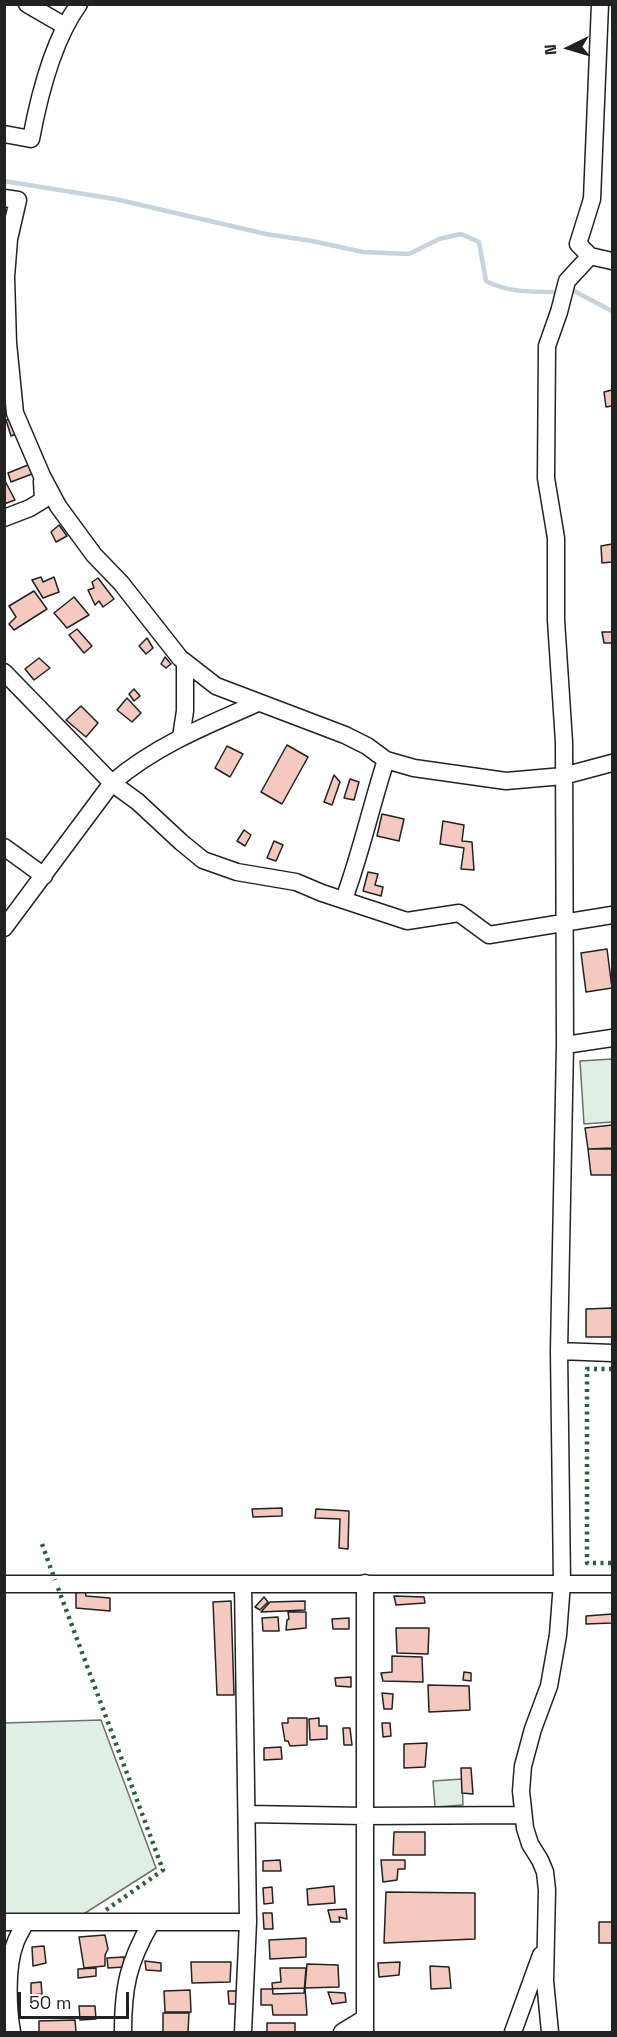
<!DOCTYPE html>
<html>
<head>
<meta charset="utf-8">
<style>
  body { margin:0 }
  #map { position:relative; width:617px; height:2037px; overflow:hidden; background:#fff; font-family:"Space Grotesk",sans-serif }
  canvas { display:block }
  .frame { position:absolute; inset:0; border:6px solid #222; pointer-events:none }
  .north { position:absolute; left:539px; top:18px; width:60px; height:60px; -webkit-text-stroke:4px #fff; paint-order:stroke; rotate:265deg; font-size:16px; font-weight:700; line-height:24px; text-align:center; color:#222 }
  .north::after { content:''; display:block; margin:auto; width:21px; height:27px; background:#222; clip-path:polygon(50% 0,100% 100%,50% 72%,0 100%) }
  .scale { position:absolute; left:18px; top:1992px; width:111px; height:27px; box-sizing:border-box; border:3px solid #222; border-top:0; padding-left:8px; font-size:18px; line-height:21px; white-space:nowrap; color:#222; -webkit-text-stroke:4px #fff; paint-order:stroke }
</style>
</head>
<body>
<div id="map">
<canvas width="617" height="2037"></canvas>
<div class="frame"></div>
<div class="north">N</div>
<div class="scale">50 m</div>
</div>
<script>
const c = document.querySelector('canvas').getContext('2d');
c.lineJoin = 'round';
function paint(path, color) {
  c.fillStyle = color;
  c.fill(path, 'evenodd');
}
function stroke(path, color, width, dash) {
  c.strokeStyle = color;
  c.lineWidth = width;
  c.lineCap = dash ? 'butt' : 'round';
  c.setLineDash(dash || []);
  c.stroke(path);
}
const green = new Path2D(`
  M612,1059v63l-28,2 -4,-63z
  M101,1720l55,148 -74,47h-77l-1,-192z
  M462,1779l1,26 -28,2 -2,-26z`);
const stream = new Path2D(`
  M4,181l111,18 151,35 46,7 51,11 46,2 30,-15 22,-5 18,8 7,39c21,11 44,11 67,11
  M574,291l38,20`);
const building = new Path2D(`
  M612,390v16l-6,1 -2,-15z
  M14,418l7,14 -10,4 -5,-16z
  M33,463l4,9 -26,10 -3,-9z
  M4,479l11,21 -11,4z
  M59,525l8,11 -11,6 -5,-10z
  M612,544v18l-10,1 -1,-17z
  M41,577l2,5 11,-5 5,15 -16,6 -11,-18z
  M98,578l16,21 -11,8 -4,-6 -4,4 -7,-15 6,-2 -2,-6z
  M34,591l13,18 -33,21 -5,-6 7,-7 -7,-11z
  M74,597l15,18 -22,13 -13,-15z
  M77,629l15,17 -8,7 -15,-18z
  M602,632h10v11h-8z
  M147,638l6,10 -7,6 -7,-8z
  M165,657l6,7 -5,4 -5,-4z
  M39,658l11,10 -16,12 -9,-11z
  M134,689l6,7 -6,5 -5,-7z
  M127,698l14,15 -9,9 -15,-12z
  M81,706l17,17 -12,14 -20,-17z
  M287,745l21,12 -26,47 -21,-12z
  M227,746l16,8 -13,23 -15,-9z
  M334,775l6,7 -8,23 -8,-3z
  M350,779l9,3 -5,18 -10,-2z
  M382,814l22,5 -5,22 -22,-5z
  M443,821l21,4 -2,16 10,1 2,28 -13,-1 3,-21 -24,-4z
  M244,830l7,5 -6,11 -8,-5z
  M274,841l9,4 -7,16 -9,-3z
  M368,872l10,2 -3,11 8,2 -2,9 -18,-5z
  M607,949l5,39 -26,4 -5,-39z
  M612,1125v23l-24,1 -3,-21z
  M588,1149h24v26h-21z
  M612,1308v29h-26v-28z
  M282,1508v8l-29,1 -1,-8z
  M316,1509l33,2 -1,38 -9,-1 1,-29 -25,-1z
  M85,1591l1,5 24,2v13l-34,-3v-15z
  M394,1596l30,1 1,6 -29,2z
  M264,1597l4,5 -8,8 -5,-3z
  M231,1601l3,94h-17l-4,-93z
  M305,1601v9l-44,2 9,-10z
  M288,1612h18v16l-20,2 1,-10 2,-1z
  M612,1614v9l-26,1v-8z
  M278,1617l1,14h-16l-1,-13z
  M349,1618v11h-16l-1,-10z
  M396,1628h33l-1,26 -31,-1z
  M392,1656l30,1 1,25 -40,-1 -2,-8 11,-1z
  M464,1672l7,1v8l-8,-1z
  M351,1677v10l-15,-1 -1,-8z
  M428,1685l41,1 1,24 -41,2z
  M382,1693l11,1 -1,15h-8z
  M288,1718h19v27l-17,1 -2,-5h-3l-3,-18h6z
  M319,1718v8h8v13l-17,1 -1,-21z
  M382,1723h8l1,13 -8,1z
  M343,1728h7l2,17h-8z
  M427,1743l-2,24 -21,1v-24z
  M281,1747l1,12 -18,1v-12z
  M461,1768h10l2,26 -11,-1z
  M394,1832h31v23h-32z
  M280,1860l1,11h-18v-10z
  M381,1860h24v9h-7l-1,11 -14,2z
  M334,1886l1,17 -27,2 -1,-16z
  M272,1887l1,16 -9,1 -1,-16z
  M386,1892l89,1v46l-91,4z
  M346,1909l1,10 -8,-2 1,5h-9l-3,-12z
  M263,1913h9l1,16h-9z
  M599,1922h13v21h-13z
  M105,1935l3,14 -3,6v11l-21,2 -5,-31z
  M306,1938v19l-36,2 -1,-19z
  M44,1946l2,17 -13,3 -1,-19z
  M124,1957l1,10 -17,1 -1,-10z
  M145,1961l16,2v8l-15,-1z
  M191,1962h40l-1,20 -38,1z
  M400,1962l-1,13 -20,2 -1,-14z
  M307,1964l31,1 1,22 -34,1z
  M430,1966l19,1 2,21 -20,1z
  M96,1968v8l-18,2v-9z
  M280,1968h26l-2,25 -31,1 -1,-11 9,-1z
  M41,1982l1,12 -11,1v-12z
  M305,1988l2,27h-34l-1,-10h-11v-16z
  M190,1990l1,22h-26l-1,-21z
  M228,1991h9v13h-8z
  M328,1992l17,1 1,9 -14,2z
  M79,2006h16l1,13 -16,1z
  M163,2013h26l-1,19h-25z
  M75,2020l1,12h-37v-11z
  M267,2023h28v9h-28z`);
const minor = new Path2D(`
  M27,4l38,22
  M4,134l27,5c8,-43 22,-99 48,-135
  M4,198l14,2 -9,39 -3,38 2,66 7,70 27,63 16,30 36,49 27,28 59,75 36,28 129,49 22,11 19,14 28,8 92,13 57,-5 49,-13
  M590,256l22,5
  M4,518l26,-10 13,-8 -1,-19
  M4,672l108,111 26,19 43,40 22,18 34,12 59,10 26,11 85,28 52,-8 30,22 123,-20
  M181,737l4,-26v-49
  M4,847l40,29
  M344,899c17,-46 27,-93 42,-139
  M4,928l108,-145c43,-37 95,-58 146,-80
  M565,1045l47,-7
  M559,1351l53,2
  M4,1584h608
  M247,1814l118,2 158,-1
  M4,1922h244
  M12,2032c-4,-23 -6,-65 3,-88 2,-7 7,-14 10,-21
  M123,2032c0,-45 5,-69 28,-109
  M243,2032l5,-110 -5,-338
  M342,2032l23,-14
  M365,2032v-449
  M513,2032l28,-77
  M550,2032l-5,-51 2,-91 -2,-18 -5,-12 -10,-16 -5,-16 -4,-37 2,-25 10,-37 16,-43 9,-51 4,-52 -3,-232 6,-306 -1,-303 -8,-122v-82l-10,-60 1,-132 12,-34 8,-31 23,-25 -12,-12 14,-45 8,-195`);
const hedge = new Path2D(`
  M612,1369h-25v194h25
  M42,1544l13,36
  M58,1588l105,282 -57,40`);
paint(green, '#e0efe3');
stroke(green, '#6f6f6f', 1.5);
stroke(stream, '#c7d3dd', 4.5);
paint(building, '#f3c9c0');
stroke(building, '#222', 1.5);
stroke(minor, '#222', 19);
stroke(minor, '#fff', 16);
stroke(hedge, '#2f5e38', 4.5, [3, 4.5]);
</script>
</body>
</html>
